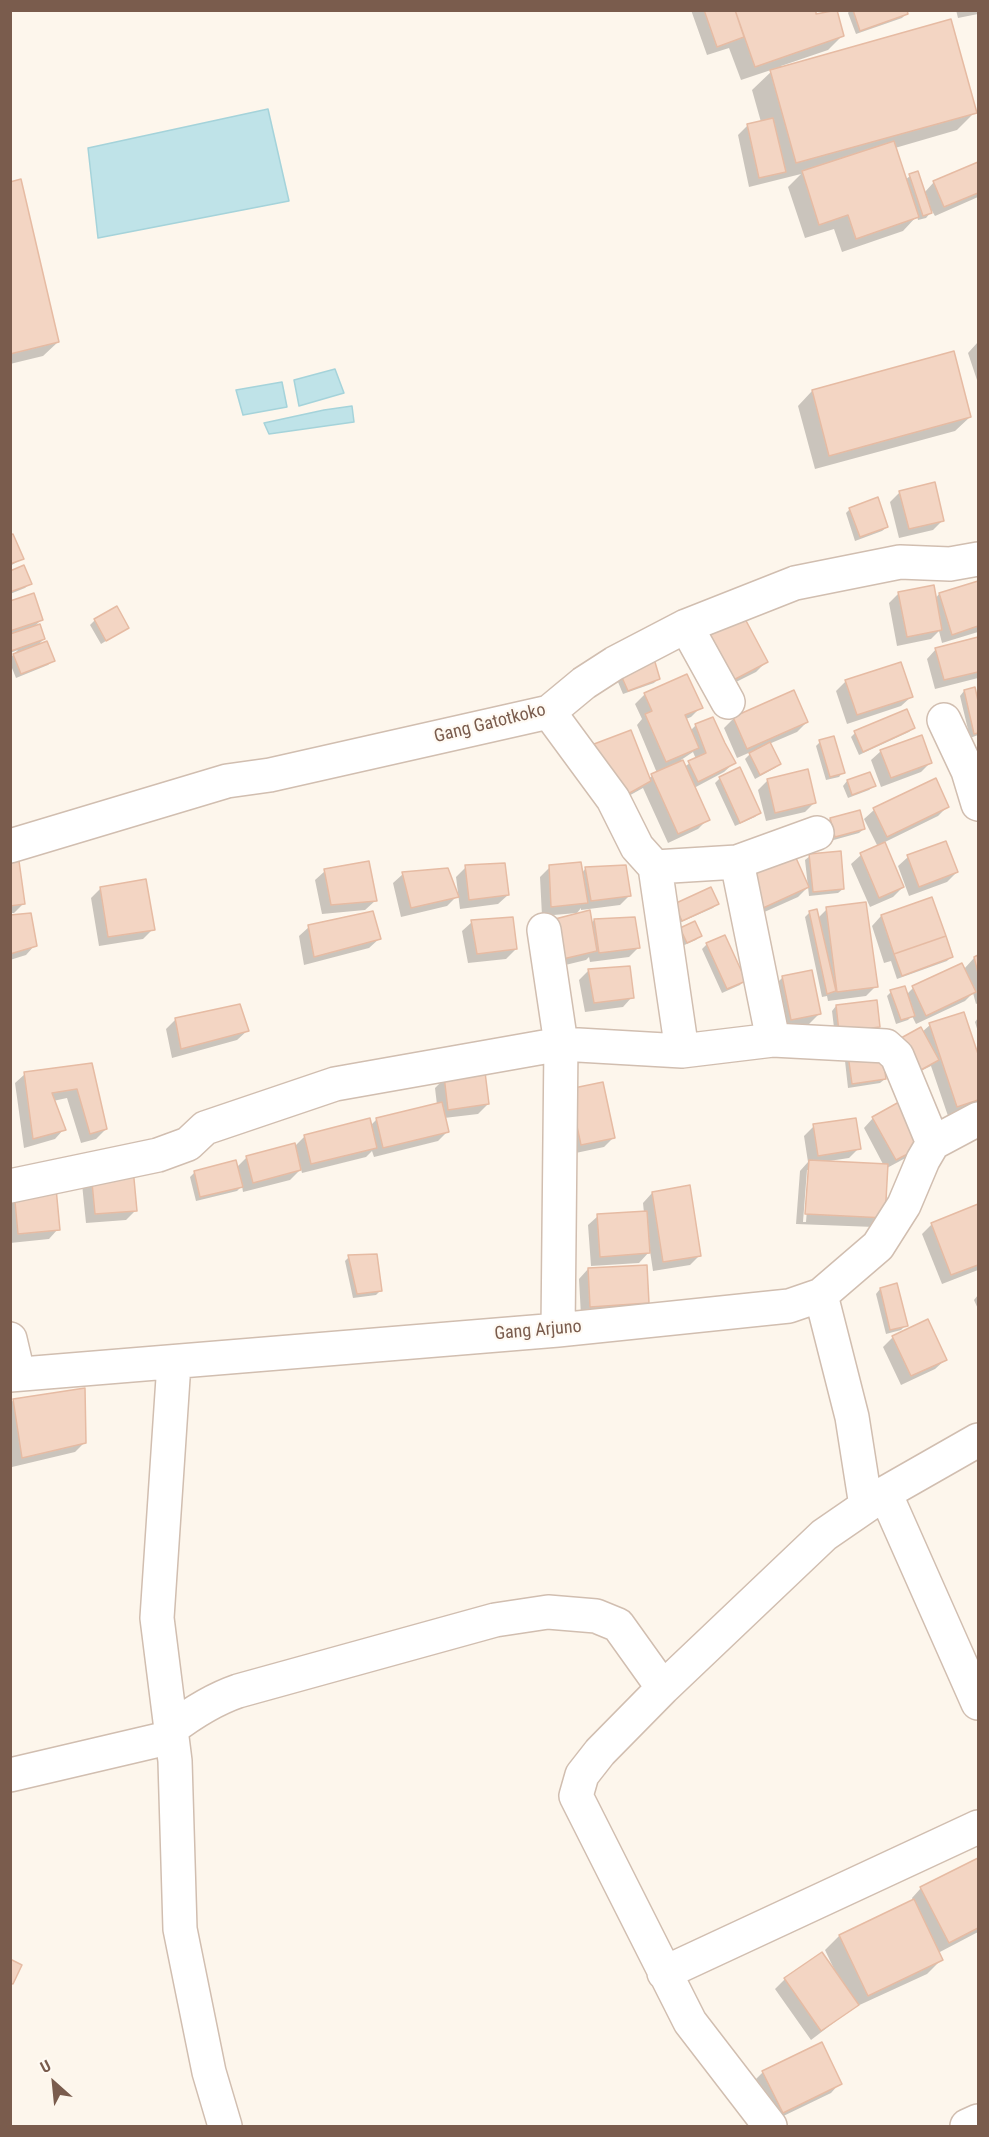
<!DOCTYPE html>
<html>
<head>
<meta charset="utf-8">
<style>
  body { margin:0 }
  #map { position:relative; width:989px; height:2137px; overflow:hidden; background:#fdf6ec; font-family:"Roboto Condensed",sans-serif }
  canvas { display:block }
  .frame { position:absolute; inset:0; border:12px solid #7a5c4d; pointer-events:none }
  .north { position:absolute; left:24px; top:2053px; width:60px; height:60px; -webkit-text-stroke:4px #fffaf3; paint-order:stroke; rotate:333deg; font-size:16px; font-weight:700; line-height:24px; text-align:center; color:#7a5c4d }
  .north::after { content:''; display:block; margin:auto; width:21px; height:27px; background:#7a5c4d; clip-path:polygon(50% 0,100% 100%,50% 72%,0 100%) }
</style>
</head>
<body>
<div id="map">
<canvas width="989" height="2137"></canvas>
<div class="frame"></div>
<div class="north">U</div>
</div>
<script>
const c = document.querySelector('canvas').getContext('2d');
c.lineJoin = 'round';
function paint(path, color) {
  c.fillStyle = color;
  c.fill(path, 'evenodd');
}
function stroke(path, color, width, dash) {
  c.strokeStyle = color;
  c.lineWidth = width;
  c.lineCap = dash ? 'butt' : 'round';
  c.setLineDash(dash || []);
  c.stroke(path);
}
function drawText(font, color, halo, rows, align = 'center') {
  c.font = font + ' "Roboto Condensed",sans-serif';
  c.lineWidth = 4.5;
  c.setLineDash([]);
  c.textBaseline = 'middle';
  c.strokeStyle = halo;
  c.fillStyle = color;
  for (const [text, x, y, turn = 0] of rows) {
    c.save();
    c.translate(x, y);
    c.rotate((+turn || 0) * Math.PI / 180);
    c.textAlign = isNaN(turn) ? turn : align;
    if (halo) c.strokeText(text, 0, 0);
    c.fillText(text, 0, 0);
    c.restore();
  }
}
const water = new Path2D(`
  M268,109l21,92 -191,37 -10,-90z
  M335,369l9,24 -45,13 -5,-26z
  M282,382l5,25 -44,8 -7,-25z
  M352,406l2,16 -85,12 -5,-11 60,-13z`);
const shadow = new Path2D(`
  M691,10h123l1,5 8,-2 -1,-3h14l7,25 -15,15 -47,16 1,2 193,44 -18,18 -62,18 10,32 5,-4 14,17 10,-11 44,-19v34l-43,19 -3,-5 -6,7 -8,2 -1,-4 -14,15 -61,21 -8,-23 -29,9 -17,-51 13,-13 -52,13 -11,-52 10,-10 13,-3 -9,-32 22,-21 -33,11 -12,-32 -22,7z
  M850,10h55l1,4 -4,4 -46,16 -8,-21z
  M956,10h22v4l-20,4z
  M10,183l48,159 -15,14 -33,8z
  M978,342v41l-10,-30z
  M812,391l158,26 -15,14 -140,38 -17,-63z
  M900,492l43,28 -10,10 -34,8 -9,-36z
  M850,509l37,18 -5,4 -27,10 -9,-28z
  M10,537l12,22 -12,7z
  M10,572l20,11 -5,5 -15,6z
  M978,582v50l-36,11 -3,-12 -8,8 -34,7 -8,-43 10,-10 36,6 4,-5z
  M10,603l31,17 -8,8 11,11 -8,8 17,14 -5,4 -32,13 -6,-15v-5l8,-8 -8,3z
  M95,620l33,7 -27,17 -11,-19z
  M701,638l65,24 -10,10 -42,21z
  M978,638v40l-43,11 -8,-30 9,-10z
  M613,670l45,9 -4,4 -31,11z
  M846,681l65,16 -10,9 -54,18 -11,-33z
  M974,689l4,18v28l-8,3 -10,-42 4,-5z
  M645,694l56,13 -10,10 -5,2 4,12 5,-5 18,-7 21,44 -10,9 -30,16 14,31 -10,10 -30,14 -25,-55 -34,19 -23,-52 9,-9 54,32 8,-5 -20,-48 5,-6 -7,-15zM693,752l3,7 -12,8 -3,-7z
  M734,718l73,4 -10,10 -28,12 11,20 -5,4 -20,11 -10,-20 8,-8 -16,7 -13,-30z
  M914,728l-5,4 -50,23 -8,-18 4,-4z
  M820,742l23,30 -4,5 -13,3 -10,-34z
  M881,751l49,12 -9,9 -40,15 -10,-27z
  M869,774l5,12 -5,4 -21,8 -5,-12 4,-5z
  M720,778l40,35 -5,4 -20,9 -20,-43z
  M768,780l46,23 -9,9 -39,9 -8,-31z
  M947,807l-9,9 -55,27 20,44 -10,10 -23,10 -19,-43 10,-9 17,-8 -14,-28 10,-9z
  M830,819l34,10 -5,4 -29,8 -4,-17z
  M945,842l12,30 -10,10 -38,14 -11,-30 10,-9z
  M810,856l33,33 -5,4 -29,3 -4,-36z
  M10,864l14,39 -10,10h-4z
  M466,867l42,28 -10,9 -38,5 -4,-32z
  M550,867l32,6 3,-4 44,27 -9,9 -39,5v-2l-4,5 -35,3 -2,-39z
  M325,871l50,30 -10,9 -43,4 -7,-34z
  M745,872l63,15 -10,10 -47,21z
  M403,874l54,22 -10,10 -46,11 -8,-34z
  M101,888l52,41 -10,10 -44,7 -8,-48z
  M931,899l20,58 -4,4 -50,18 -6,-18 -7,2 -12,-37 9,-10z
  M717,904l-4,4 -36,16 -7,-14z
  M827,909l49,77 -10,10 -38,5 -1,-5 -5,1 -17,-80 5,-5 8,6z
  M10,917l25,28 -9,10 -16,5z
  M594,920l44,28 -9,9 -39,5 -1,-5 -3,3 -33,8z
  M472,922l44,27 -10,10 -38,4 -6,-32z
  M309,927l70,12 -10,9 -65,17 -5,-29z
  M681,929l19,7 -4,4 -14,6 -6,-13z
  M707,944l37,36 -4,5 -18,8 -20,-44z
  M978,957v46l-2,1 -3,-11 -8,8 -49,23 -4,-8 -4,4 -12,4 -9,-28 4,-4 15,3 7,-7 49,-23 2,4 10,-11z
  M589,970l43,27 -9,10 -38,5 -6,-32z
  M783,977l36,37 -10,10 -28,5 -8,-42z
  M836,1006l43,21 -5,4 -39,5 -3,-25z
  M963,1014l15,45v46l-30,11 -17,-50 -16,8 7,-42 8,-7z
  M978,1018v14l-3,-10z
  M176,1019l71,12 -10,9 -65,18 -6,-29z
  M849,1056l36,23 -5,4 -32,5 -3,-27z
  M91,1065l15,64 -10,10 -15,4 -14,-45 -14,3 11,28 -9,10 -31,9 -9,-65 10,-9z
  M445,1078l43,26 -10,10 -34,4 4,13 -10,10 -64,16 -2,-6 -6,6 -64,16 -1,-4 -11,11 -47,12 -1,-6 -5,5 -41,10 -6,-24 5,-5 42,-5 10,-10 47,-10 11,-11 65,-10 6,-6 61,-15 -2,-17z
  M560,1100l54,37 -10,10 -33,7z
  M873,1118l38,37 -24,13 -4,50 -9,9 -78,-3 4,-53 8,-9 -4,-26 10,-10 45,22 -10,10 -20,3 55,5 -20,-38zM807,1170h3l-4,52h-3z
  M92,1174l44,36 -10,10 -40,3 -4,-39z
  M652,1193l47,63 -9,9 -37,6 -3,-20 -11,12 -48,3 -3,-41 10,-9 46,-3 -1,-10z
  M10,1197l48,32 -9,10 -39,4z
  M978,1206v64l-36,14 -20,-50 10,-10z
  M349,1257l31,34 -4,4 -23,3 -8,-37z
  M588,1269l60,33 -10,10 -57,4 -2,-37z
  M880,1289l26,36 -5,5 -15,4 -10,-40z
  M978,1295v14l-4,-9z
  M893,1337l52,23 -10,9 -34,16 -18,-38z
  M14,1400l71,42 -10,10 -63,15 -2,-13v-51z
  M978,1859v73l-40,21 3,7 -14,14 -74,34 -42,32 -36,-51 10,-10 49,-10 -9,-19 14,-14 74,-35 -1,-3 9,-10z
  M763,2072l77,11 -9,10 -58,28 -20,-39z`);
const building = new Path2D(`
  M704,10h31l9,27 -27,10z
  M735,10h81v4l21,-4 7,26 -89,31z
  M853,10h54l1,4 -48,17z
  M951,19l26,94 -181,50 -26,-93z
  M773,118l13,54 -27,6 -12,-54z
  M894,141l25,76 -63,22 -8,-24 -29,10 -17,-54z
  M978,162v31l-34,14 -11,-26z
  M918,171l14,42 -9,3 -14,-42z
  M21,179l38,163 -49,12v-172z
  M954,351l17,66 -142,39 -17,-66z
  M935,482l9,39 -35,8 -10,-38z
  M878,497l10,30 -28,10 -11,-29z
  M13,534l11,25 -14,5v-29z
  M24,565l8,19 -22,8v-21z
  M978,581v45l-26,9 -13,-42z
  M934,585l8,45 -35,7 -9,-45z
  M34,593l9,27 -33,11v-30z
  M117,606l12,22 -23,13 -12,-22z
  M743,615l25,47 -44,23 -24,-48z
  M40,624l5,15 -34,12 -1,-17z
  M978,637v35l-34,8 -9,-32z
  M47,641l8,20 -34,13 -8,-20z
  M652,652l8,27 -32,12 -12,-27z
  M901,662l12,35 -56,18 -12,-35z
  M687,674l16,34 -18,7 14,33 -33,14 -21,-48 7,-3 -8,-18z
  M975,687l3,14v32l-4,1 -10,-44z
  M794,690l14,32 -61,27 -14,-32z
  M907,709l8,19 -52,24 -9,-21z
  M713,717l12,26 11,20 -38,19 -10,-21 18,-8 -11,-29z
  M631,730l20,51 -32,18 -25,-55z
  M922,735l10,28 -41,15 -11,-28z
  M834,736l11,37 -15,4 -11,-37z
  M770,742l11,22 -21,11 -11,-22z
  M683,760l27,60 -32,14 -27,-60z
  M740,767l21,46 -21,10 -21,-46z
  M808,769l8,34 -41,10 -8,-34z
  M870,772l6,14 -24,9 -5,-15z
  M936,778l13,29 -62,30 -14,-29z
  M860,810l5,19 -30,8 -5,-19z
  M946,841l12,31 -39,15 -12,-32z
  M885,842l19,45 -25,11 -19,-45z
  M792,849l17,38 -48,22 -17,-38z
  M841,851l3,38 -31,3 -4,-38z
  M19,861l6,43 -15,2v-44z
  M369,861l8,40 -46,4 -7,-36z
  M581,862l7,41 -37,4 -2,-42z
  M505,863l4,32 -40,5 -4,-35z
  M626,865l5,31 -40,5 -6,-34z
  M448,868l11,29 -48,11 -9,-36z
  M146,879l9,51 -47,7 -8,-50z
  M711,887l8,17 -37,17 -8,-17z
  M932,897l14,39 -52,18 -13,-39z
  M866,902l12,85 -41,5 -11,-85z
  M817,909l19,82 -9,3 -18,-83z
  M590,910l7,41 -34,8 -8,-40z
  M373,911l8,28 -67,18 -6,-32z
  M31,913l6,33 -27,8v-39z
  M513,917l4,32 -40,5 -6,-34z
  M635,917l5,31 -41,5 -5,-34z
  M695,921l7,15 -15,7 -7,-15z
  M725,935l21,46 -19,8 -21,-46z
  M946,936l7,21 -51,19 -8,-22z
  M978,955v18l-4,-16z
  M962,963l14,29 -50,24 -14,-30z
  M630,966l4,32 -40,5 -6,-34z
  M812,970l9,44 -30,6 -9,-44z
  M905,986l10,30 -14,4 -11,-30z
  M877,1000l3,27 -41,5 -3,-27z
  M240,1004l9,27 -68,18 -6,-31z
  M964,1012l14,42v46l-21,7 -28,-84z
  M921,1027l18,33 -20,11 -18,-33z
  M882,1049l4,30 -34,5 -4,-29z
  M92,1063l15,66 -17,5 -13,-45 -25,4 14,37 -33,9 -9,-67z
  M485,1072l4,32 -41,6 -4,-34z
  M603,1082l12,56 -34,7 -12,-56z
  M442,1102l7,30 -66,16 -7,-30z
  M899,1102l24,44 -27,14 -24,-43z
  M370,1118l7,30 -66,16 -7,-29z
  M856,1118l5,31 -43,7 -5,-32z
  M295,1143l6,27 -48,13 -7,-27z
  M236,1160l7,27 -43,10 -6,-26z
  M809,1160l79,4 -3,54 -80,-4z
  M133,1168l4,43 -42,3 -4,-42z
  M690,1185l11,71 -38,6 -11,-70z
  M56,1188l4,42 -42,4 -4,-43z
  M978,1204v61l-27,10 -20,-52z
  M647,1211l3,42 -50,4 -3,-43z
  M377,1254l5,37 -25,3 -9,-39z
  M647,1265l2,38 -59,4 -2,-39z
  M897,1283l11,43 -18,4 -10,-42z
  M928,1319l19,41 -36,16 -19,-40z
  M85,1388l1,55 -64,15 -9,-59z
  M978,1858v70l-29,15 -29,-56z
  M914,1899l29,61 -75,36 -29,-61z
  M822,1952l37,53 -38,26 -37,-53z
  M10,1959l12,6 -9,19 -3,-1z
  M822,2042l20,42 -59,29 -21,-42z`);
const minor = new Path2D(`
  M686,626l42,76
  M549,712l64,87 24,48 18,20 27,184
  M944,720l24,51 10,33
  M10,846l217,-65 43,-6 279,-63 35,-29 31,-20 71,-37 109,-43 105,-21 50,2 28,-5
  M737,862l36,178
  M655,867l82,-5 80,-29
  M544,930l17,114 -3,286
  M10,1186l148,-31 30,-11 17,-16 130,-44 226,-40 121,7 91,-11 113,6 11,10 36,87
  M821,1295l31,122 14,89
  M10,1339l8,34
  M174,1363l-17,255 18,143 5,168 29,143 16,54
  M10,1375l548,-45 231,-24 32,-11 57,-49 26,-41 19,-45 10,-17 45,-24
  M885,1493l93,210
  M171,1729c21,-16 41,-29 67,-38l257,-71 53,-8 48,4 22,9 45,63
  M10,1775l162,-38
  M664,1973l314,-146
  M770,2126l-80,-104 -114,-226 6,-21 18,-23 63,-64 161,-153 61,-42 93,-53
  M967,2126l11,-5`);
const streetNames = [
  ["Gang Gatotkoko",490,724,-14],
  ["Gang Arjuno",538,1331,-5]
];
paint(water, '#bfe3e8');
stroke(water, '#a5d3da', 1.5);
paint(shadow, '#0003');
paint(building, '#f3d5c3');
stroke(building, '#e6bba3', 1.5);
stroke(minor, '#d1beb0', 36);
stroke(minor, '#fff', 33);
drawText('18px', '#7a5c4d', '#fffaf3', streetNames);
</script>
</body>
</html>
